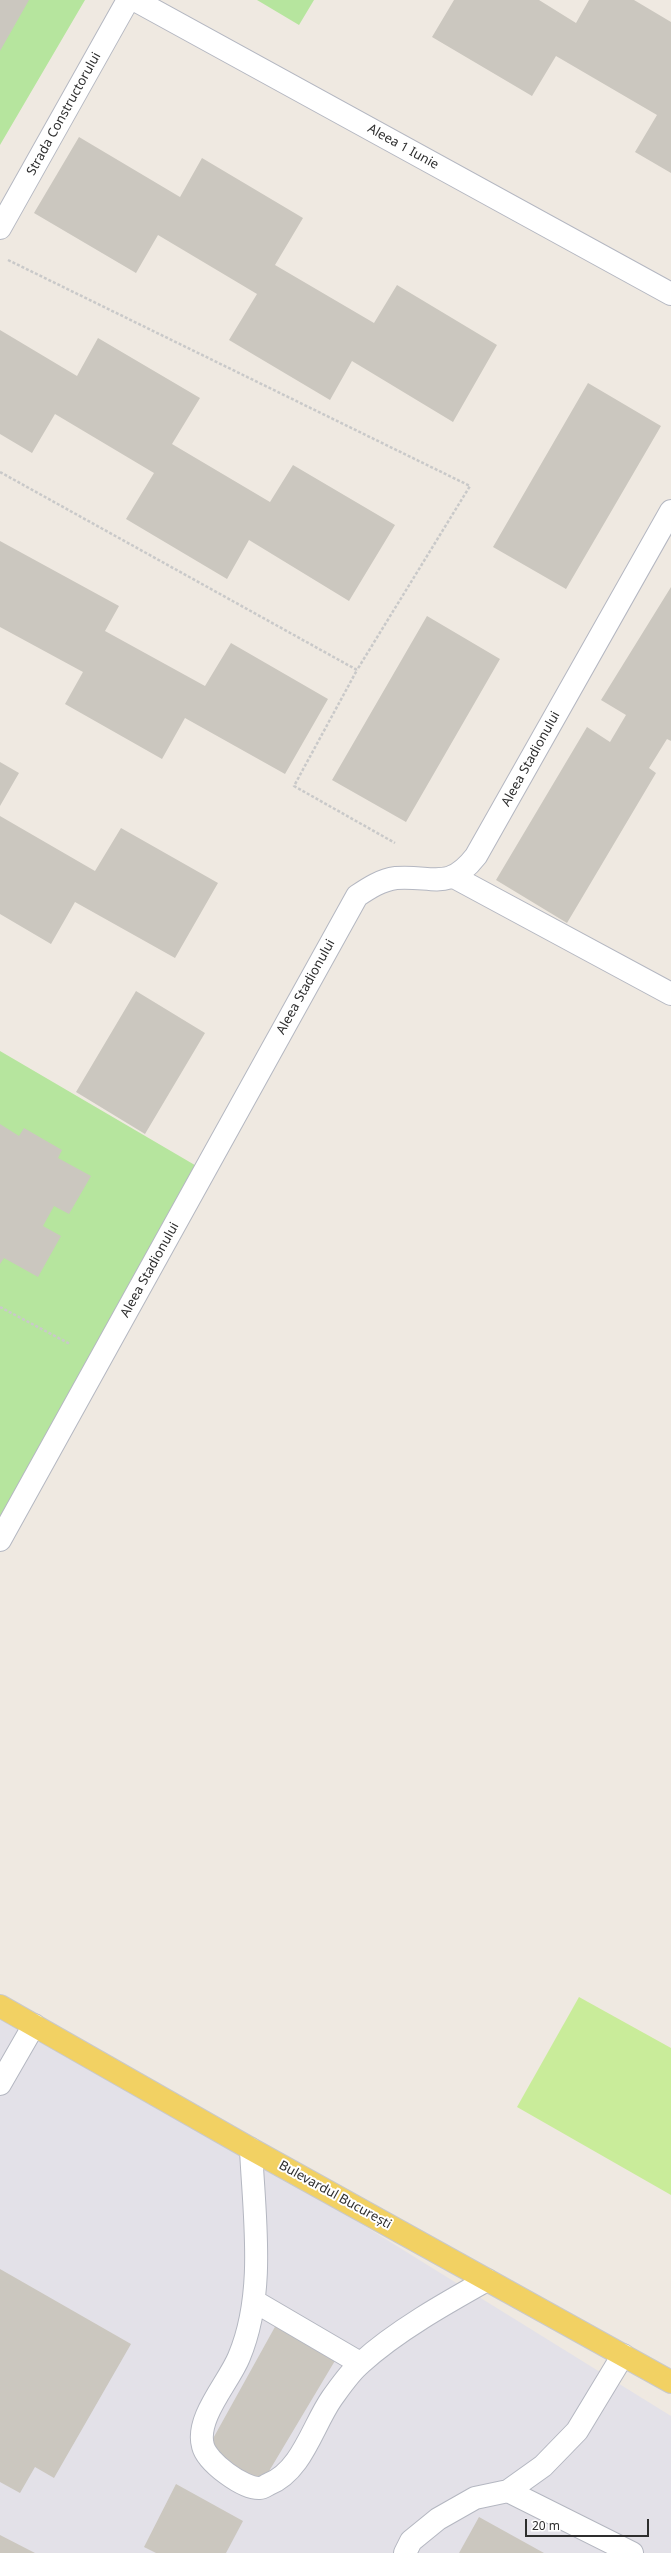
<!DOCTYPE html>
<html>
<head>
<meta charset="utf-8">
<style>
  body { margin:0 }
  #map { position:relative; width:671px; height:2553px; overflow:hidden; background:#efe9e1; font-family:"Noto Sans",sans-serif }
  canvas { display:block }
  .scale { position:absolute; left:525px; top:2519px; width:124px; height:18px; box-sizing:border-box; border:2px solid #2e2e2e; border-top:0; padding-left:5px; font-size:12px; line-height:14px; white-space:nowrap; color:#2e2e2e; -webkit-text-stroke:3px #fff; paint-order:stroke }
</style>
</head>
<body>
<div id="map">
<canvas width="671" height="2553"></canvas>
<div class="scale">20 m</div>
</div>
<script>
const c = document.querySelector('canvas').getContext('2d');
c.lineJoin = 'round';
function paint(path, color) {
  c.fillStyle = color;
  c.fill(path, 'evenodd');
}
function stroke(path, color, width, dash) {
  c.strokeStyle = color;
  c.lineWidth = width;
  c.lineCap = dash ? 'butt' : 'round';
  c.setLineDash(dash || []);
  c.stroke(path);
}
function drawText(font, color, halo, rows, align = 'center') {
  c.font = font + ' "Noto Sans",sans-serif';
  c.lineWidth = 4;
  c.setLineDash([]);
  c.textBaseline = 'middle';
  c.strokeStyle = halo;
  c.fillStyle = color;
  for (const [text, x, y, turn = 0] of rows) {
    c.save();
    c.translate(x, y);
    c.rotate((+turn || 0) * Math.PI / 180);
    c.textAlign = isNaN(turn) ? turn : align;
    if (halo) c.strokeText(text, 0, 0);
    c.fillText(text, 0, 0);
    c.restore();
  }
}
const industrial = new Path2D(`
  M0,2000l671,416v137h-671z`);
const green = new Path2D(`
  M0,0h85l-85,145z
  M257,0h57l-15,25z
  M0,1051l205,120 -205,369z`);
const pitch = new Path2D(`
  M579,1997l92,51v147l-154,-88z`);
const building = new Path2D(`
  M0,0h29l-29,51z
  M454,0h85l37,23 13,-23h45l37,22v151l-36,-21 22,-37 -101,-59 -24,40 -100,-59z
  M79,137l101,60 22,-39 101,60 -28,47 99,58 23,-38 100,60 -44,77 -101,-61 -22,39 -101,-60 28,-46 -99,-59 -22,38 -102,-60z
  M0,330l77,46 21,-38 102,60 -28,46 98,58 23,-37 102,60 -46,76 -100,-61 -22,39 -101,-60 28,-46 -99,-59 -23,39 -32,-19z
  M588,383l73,43 -95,163 -73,-42z
  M0,541l119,65 -14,25 100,55 26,-43 97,56 -43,75 -100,-56 -23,41 -97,-55 18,-32 -83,-45z
  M671,587v154l-4,-2 -18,29 7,5 -89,150 -71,-43 91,-153 23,15 16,-27 -25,-15z
  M427,616l73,43 -94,163 -74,-42z
  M0,762l19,11 -19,33z
  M0,816l95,55 26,-43 97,55 -43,75 -100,-56 -24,42 -51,-30z
  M136,991l69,42 -60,101 -69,-42z
  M0,1124l19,12 5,-8 38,22 -4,8 33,18 -22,38 -15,-8 -11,20 18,10 -23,41 -34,-19 -4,6z
  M0,2269l131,75 -77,134 -19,-11 -15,26 -20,-11z
  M276,2325l60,34 -80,134 -56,-31z
  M176,2484l67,37 -17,32h-70l-12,-6z
  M479,2517l65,36h-85z
  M0,2535l35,18h-35z`);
const path = new Path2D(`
  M8,260l462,226 -113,184
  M0,472l357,198 -63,116 101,57
  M0,1307l70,37`);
const minor = new Path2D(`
  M135,0l536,294
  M0,228l128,-228
  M454,877l217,117
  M0,1540l357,-644c12,-8 24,-16 39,-18 37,-3 52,14 80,-22l195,-345
  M0,2084l34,-59
  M251,2149c3,67 15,144 -12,208 -10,25 -44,61 -36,89 4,16 40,43 57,42 3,0 7,-3 9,-4 33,-13 44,-59 63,-86 8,-11 18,-26 29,-35 35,-32 85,-60 126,-83
  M254,2301l106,62
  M508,2491l124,62
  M405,2553l6,-12 27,-22 37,-21 33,-7 35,-25 34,-35 46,-76`);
const major = new Path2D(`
  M0,2006l251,143 420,233`);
const streetNames = [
  ["Strada Constructorului",64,114,-61],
  ["Aleea 1 Iunie",403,147,29],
  ["Aleea Stadionului",531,759,-61],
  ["Aleea Stadionului",306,987,-61],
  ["Aleea Stadionului",150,1270,-61],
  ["Bulevardul București",335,2195,29]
];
paint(industrial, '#e3e1e8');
paint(green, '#b6e59e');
paint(pitch, '#c9ec9a');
paint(building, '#cbc7bf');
stroke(minor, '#b4b7c1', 24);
stroke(major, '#c9c9c9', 24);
stroke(path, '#c9c9c9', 2.5, [3, 2]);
stroke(minor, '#fff', 22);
stroke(major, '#f2d163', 22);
drawText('13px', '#2e2e2e', '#fff', streetNames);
</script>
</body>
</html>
